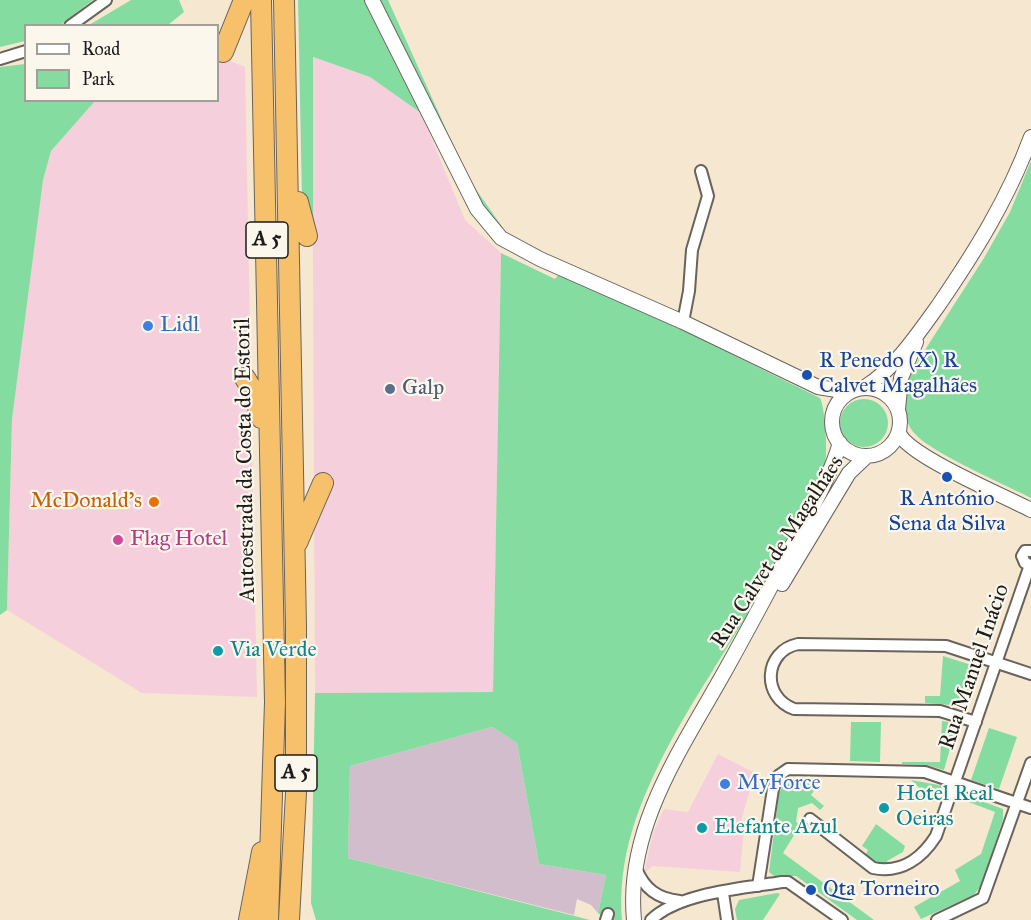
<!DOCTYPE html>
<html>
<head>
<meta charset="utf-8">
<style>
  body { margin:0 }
  #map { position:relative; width:1031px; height:920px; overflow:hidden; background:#f6e7d1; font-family:"IM FELL Great Primer",serif }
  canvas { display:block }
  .legend { position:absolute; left:24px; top:24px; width:195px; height:78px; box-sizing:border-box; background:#fbf7ec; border:2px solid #a29f99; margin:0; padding:8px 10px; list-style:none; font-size:18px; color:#1c1c1c }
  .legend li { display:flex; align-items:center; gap:12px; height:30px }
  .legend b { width:30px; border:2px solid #a29f99 }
</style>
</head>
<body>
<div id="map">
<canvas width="1031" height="920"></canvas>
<ul class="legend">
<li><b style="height:8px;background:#fff"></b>Road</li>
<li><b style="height:16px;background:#85dca1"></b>Park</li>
</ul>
</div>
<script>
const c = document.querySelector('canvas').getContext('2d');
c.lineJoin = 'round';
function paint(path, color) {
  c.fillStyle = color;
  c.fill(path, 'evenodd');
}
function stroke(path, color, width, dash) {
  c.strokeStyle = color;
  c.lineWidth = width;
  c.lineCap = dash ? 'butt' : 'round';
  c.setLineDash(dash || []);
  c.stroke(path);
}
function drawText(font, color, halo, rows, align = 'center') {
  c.font = font + ' "IM FELL Great Primer",serif';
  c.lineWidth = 4.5;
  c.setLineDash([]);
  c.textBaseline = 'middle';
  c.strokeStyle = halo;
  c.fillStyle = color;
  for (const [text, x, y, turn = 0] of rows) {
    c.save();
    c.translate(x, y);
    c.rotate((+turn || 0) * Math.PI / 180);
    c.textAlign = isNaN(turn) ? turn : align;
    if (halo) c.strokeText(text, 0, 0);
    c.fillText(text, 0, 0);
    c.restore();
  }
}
const built = new Path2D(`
  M218,56l27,11 12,630 -115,-4 -135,-83 5,-191 22,-186 9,-54 8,-28 44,-50 123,-1z
  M312,57l58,20 51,36 44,107 36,33 -8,439 -178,1z
  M718,754l37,19 -16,54h5l-4,45 -87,-6 -9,7 9,-40 11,-24 24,3z`);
const industrial = new Path2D(`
  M492,727l25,16 22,121 67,11 -8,38 -7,-8 -14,-6 -3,16 -226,-57 2,-92z`);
const green = new Path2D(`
  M0,0h93l-33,25 -34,1 -1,15 -25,6z
  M131,0h48l5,12 -16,13h-79z
  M298,0h69l9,15 45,98 -51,-36 -57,-20v176l-11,-34z
  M380,0h8l80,178 42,60 -18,-14 -50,-94z
  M25,64l1,36 69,1 -44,50 -8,29 -31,239 -5,191 -7,5v-548z
  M1031,161v337c-25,-13 -99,-45 -116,-64 -13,-15 -12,-34 -10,-53l79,-123 26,-46z
  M501,253l54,26 5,-6 98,45 162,80c5,8 8,56 5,66 -7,23 -23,44 -34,65 -6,13 -12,28 -19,41 -37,72 -87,136 -120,209 -21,45 -34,92 -30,141h-15l-9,-7 8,-38 -67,-11 -22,-121 -25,-16 -142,39 -2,92 242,62h-274l-5,-17 4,-210 178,-1z
  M840 423a24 24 0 1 1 48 0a24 24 0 1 1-48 0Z
  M943,656l35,11 -15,43 -13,-5 -25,-2v-7h15z
  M942,721l7,1 -2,5 8,4 -11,39 -17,-5 -25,-1v-2h38z
  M851,722h30l-1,40 -30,-1z
  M989,728l28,9 -18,52 -28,-9z
  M911,780l33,6 2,5 -2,11 -8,-4 -2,4z
  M790,783h29l-8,12 13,11 -4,4 -8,-7 -14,5 -2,14 5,2 -18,29 91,67h-17l-61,-44h-22l-5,-4 10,-80 5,-7z
  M968,796l35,13v10l-21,65 -8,11 -53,24 -7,-12 46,-26 -5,-11 26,-16 14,-42 -29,-11z
  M876,824l29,22 -2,6 -16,9 2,5 -8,1 -17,-9 4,-8 -6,-4z
  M777,893l3,1 -17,26h-26l-2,-11 4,-9z`);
const minor = new Path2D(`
  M70,26l36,-26
  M0,59l26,-8
  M683,322l6,-31 3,-41 16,-54 -7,-25
  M1031,551h-6l-3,5 3,7 6,2
  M976,722l-36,-11 -146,-2c-33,-12 -30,-58 4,-65l148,2 85,28
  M810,819l63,49c28,6 49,-10 63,-32l94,-271
  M636,868c8,21 22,31 44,33
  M758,886l15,-97 5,-13 10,-7 137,3 106,36
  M723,893l4,27
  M606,920l2,-6
  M651,920c27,-27 93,-32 131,-38h6l54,38
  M937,920l46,-22 48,-135`);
const tertiary = new Path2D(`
  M372,0l105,209 24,29 39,21 143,63 135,65 31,5
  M865,387c30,-19 52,-52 73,-81 37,-54 70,-107 93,-169
  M832 422a34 34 0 1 1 68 0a34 34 0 1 1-68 0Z
  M898,409l3,-31 15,-36
  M899,433c9,23 106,63 132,77
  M782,584l67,-111 18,-17
  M634,920c-9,-92 48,-172 91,-249 25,-45 50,-91 73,-137 16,-30 32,-58 42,-91`);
const motorway = new Path2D(`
  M261,0l14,702 -7,218
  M284,0l12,626v167l-7,127
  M223,52l21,-52
  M298,202l9,34
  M245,378l9,15 7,25
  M297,543l26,-60
  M249,920l13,-68`);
const markers = [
  [148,326,6,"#3f7fe0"],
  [807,375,6,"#1a4fb4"],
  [390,389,6,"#5c6f8a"],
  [947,477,6,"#1a4fb4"],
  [154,502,6,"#e8710a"],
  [118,540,6,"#d1479c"],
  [218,651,6,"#0f9aa8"],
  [725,784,6,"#3f7fe0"],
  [884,808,6,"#0f9aa8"],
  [702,828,6,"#0f9aa8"],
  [811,890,6,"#1a4fb4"]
];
const shields = [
  [267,240,42],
  [296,773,42]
];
const shieldNames = [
  ["A 5",267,240],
  ["A 5",296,773]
];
const shopNames = [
  ["Lidl",160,326],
  ["MyForce",737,784]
];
const transitNames = [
  ["R Penedo (X) R",819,362],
  ["Calvet Magalhães",819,387],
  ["R António",947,500,"center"],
  ["Sena da Silva",947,525,"center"],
  ["Qta Torneiro",823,890]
];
const serviceNames = [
  ["Galp",402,389]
];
const streetNames = [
  ["Autoestrada da Costa do Estoril",246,460,-91],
  ["Rua Calvet de Magalhães",778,552,-57],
  ["Rua Manuel Inácio",975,667,-71]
];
const foodNames = [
  ["McDonald's",142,502]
];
const hotelNames = [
  ["Flag Hotel",130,540]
];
const cultureNames = [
  ["Via Verde",230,651],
  ["Hotel Real",896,795],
  ["Oeiras",896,820],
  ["Elefante Azul",714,828]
];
paint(built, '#f5cfdb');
paint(industrial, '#d1bdcc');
paint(green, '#85dca1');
stroke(minor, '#68635b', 14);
stroke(tertiary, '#68635b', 16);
stroke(motorway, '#68635b', 22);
stroke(minor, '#fff', 10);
stroke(tertiary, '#fff', 14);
stroke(motorway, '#f7c06b', 20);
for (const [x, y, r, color] of markers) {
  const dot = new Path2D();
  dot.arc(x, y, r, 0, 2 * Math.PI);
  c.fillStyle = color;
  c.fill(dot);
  stroke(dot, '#fbf7ec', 2);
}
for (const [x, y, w] of shields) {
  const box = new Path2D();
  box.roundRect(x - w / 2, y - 18, w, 36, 4.5);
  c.fillStyle = '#fbf7ec';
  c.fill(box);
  stroke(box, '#1c1c1c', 1.5);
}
drawText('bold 21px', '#1c1c1c', null, shieldNames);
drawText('22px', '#366cbe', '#fbf7ec', shopNames, 'left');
drawText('22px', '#164399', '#fbf7ec', transitNames, 'left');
drawText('22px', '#4e5e75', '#fbf7ec', serviceNames, 'left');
drawText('22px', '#1c1c1c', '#fbf7ec', streetNames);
drawText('22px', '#c56008', '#fbf7ec', foodNames, 'right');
drawText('22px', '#b23c85', '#fbf7ec', hotelNames, 'left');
drawText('22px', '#0d838f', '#fbf7ec', cultureNames, 'left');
</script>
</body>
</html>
